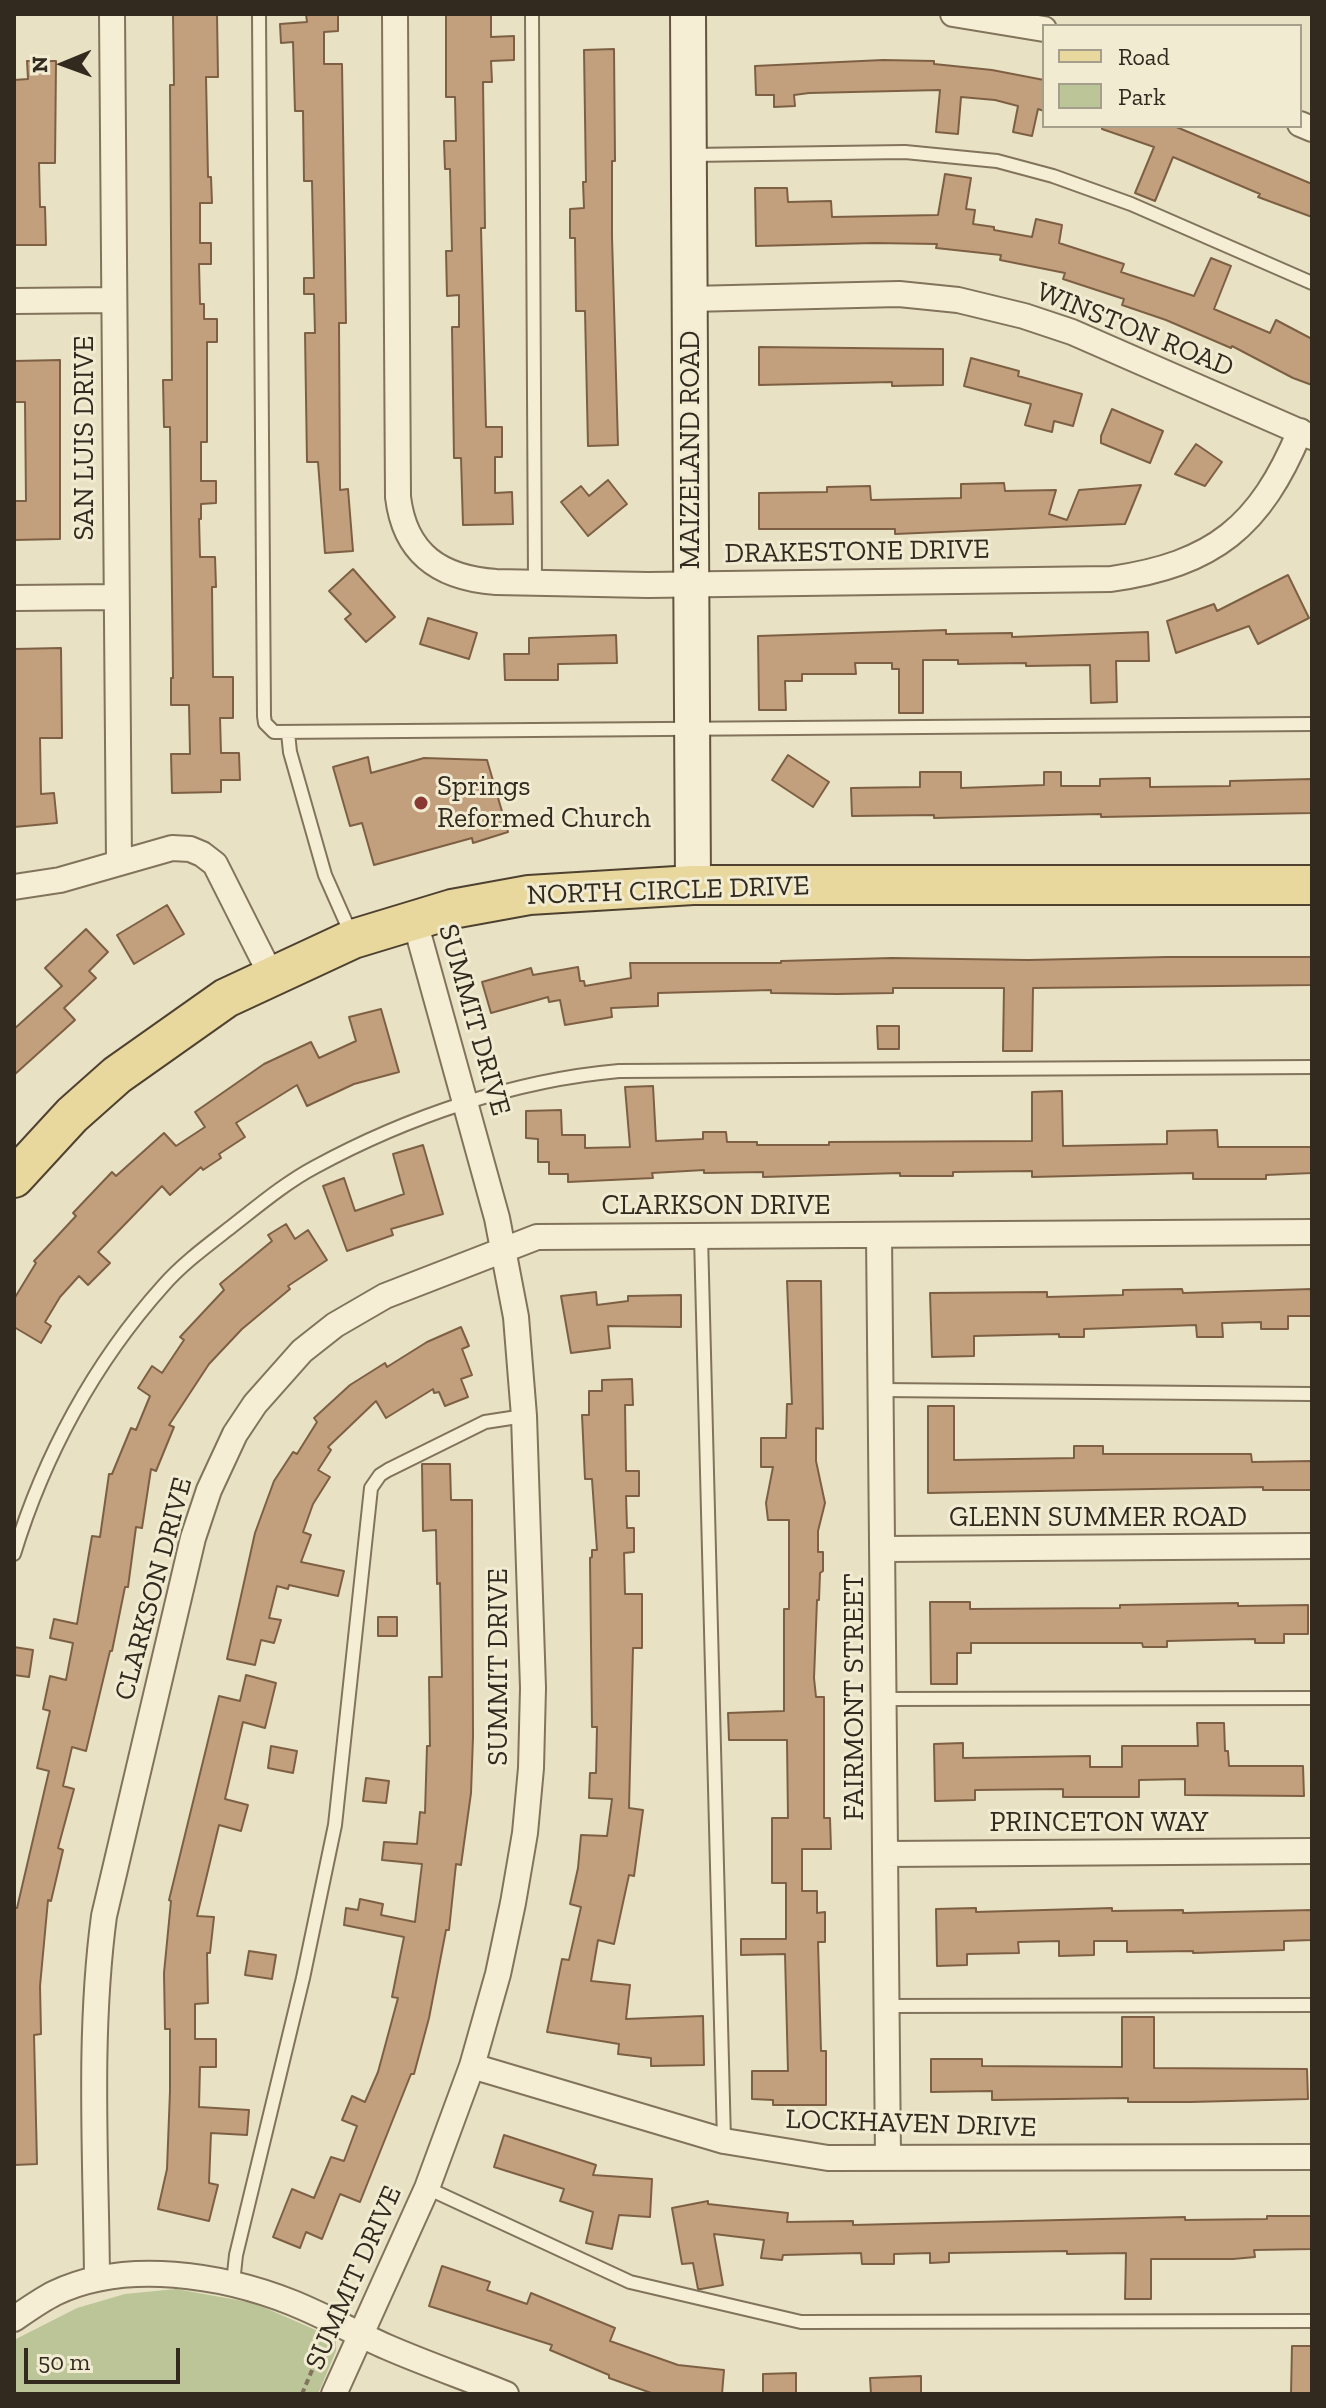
<!DOCTYPE html>
<html>
<head>
<meta charset="utf-8">
<style>
  body { margin:0 }
  #map { position:relative; width:1326px; height:2408px; overflow:hidden; background:#e9e1c3; font-family:"Zilla Slab",serif }
  canvas { display:block }
  .frame { position:absolute; inset:0; border:16px solid #322a1e; pointer-events:none }
  .legend { position:absolute; left:1042px; top:24px; width:260px; height:104px; box-sizing:border-box; background:#f1ebd2; border:2px solid #a59e8a; margin:0; padding:10px 14px; list-style:none; font-size:24px; color:#322a1e }
  .legend li { display:flex; align-items:center; gap:16px; height:40px }
  .legend b { width:40px; border:2px solid #a59e8a }
  .north { position:absolute; left:24px; top:24px; width:80px; height:80px; -webkit-text-stroke:6px #f1ebd2; paint-order:stroke; rotate:269deg; font-size:22px; font-weight:700; line-height:32px; text-align:center; color:#322a1e }
  .north::after { content:''; display:block; margin:auto; width:28px; height:36px; background:#322a1e; clip-path:polygon(50% 0,100% 100%,50% 72%,0 100%) }
  .scale { position:absolute; left:24px; top:2348px; width:156px; height:36px; box-sizing:border-box; border:4px solid #322a1e; border-top:0; padding-left:10px; font-size:24px; line-height:28px; white-space:nowrap; color:#322a1e; -webkit-text-stroke:6px #f1ebd2; paint-order:stroke }
</style>
</head>
<body>
<div id="map">
<canvas width="1326" height="2408"></canvas>
<div class="frame"></div>
<ul class="legend">
<li><b style="height:10px;background:#e8d89e"></b>Road</li>
<li><b style="height:22px;background:#bcc598"></b>Park</li>
</ul>
<div class="north">N</div>
<div class="scale">50 m</div>
</div>
<script>
const c = document.querySelector('canvas').getContext('2d');
c.lineJoin = 'round';
function paint(path, color) {
  c.fillStyle = color;
  c.fill(path, 'evenodd');
}
function stroke(path, color, width, dash) {
  c.strokeStyle = color;
  c.lineWidth = width;
  c.lineCap = dash ? 'butt' : 'round';
  c.setLineDash(dash || []);
  c.stroke(path);
}
function drawText(font, color, halo, rows, align = 'center') {
  c.font = font + ' "Zilla Slab",serif';
  c.lineWidth = 6;
  c.setLineDash([]);
  c.textBaseline = 'middle';
  c.strokeStyle = halo;
  c.fillStyle = color;
  for (const [text, x, y, turn = 0] of rows) {
    c.save();
    c.translate(x, y);
    c.rotate((+turn || 0) * Math.PI / 180);
    c.textAlign = isNaN(turn) ? turn : align;
    if (halo) c.strokeText(text, 0, 0);
    c.fillText(text, 0, 0);
    c.restore();
  }
}
const green = new Path2D(`
  M176,2289l78,14 73,32 9,6v10l-18,43h-304v-54l63,-32 48,-14z`);
const building = new Path2D(`
  M173,14h44l1,63h-12l2,100h3l1,26h-12v40h11v21h-12l1,40h4v15h13v23h-10v100h-6v39h15v22l-15,1v15h-2l1,38h15l1,30h-4l1,90h20v41h-13l1,35h18l1,27h-19v12l-49,1 -1,-39h19l-1,-49h-18v-27h2l-3,-251h-6l-1,-47h9l-2,-295h4z
  M306,14h32v17l-14,1v32h18l4,259h-7l1,167 8,-1 5,62 -28,2 -7,-91h-11l-2,-129h10l-1,-39h-10v-16h10l-2,-97h-8l-1,-70h-8l-2,-69 -12,1 -1,-19 27,-2z
  M446,14h45v23l23,-1v24l-23,1 1,21h-9l2,146h-4l5,199h16v30h-7v36l17,-1 1,32 -50,1 -2,-67h-7l-2,-131h7v-32l-12,1 -1,-45h6l-2,-82h-5l-1,-28h12l-1,-44h-9z
  M614,49l1,112h-3v76l6,208 -30,1 -3,-135h-9l-1,-73h-5v-29l14,-1 -1,-26h3l-2,-132z
  M883,60l51,1v3l58,6 52,10v31l-6,-2 -6,27 -19,-4 5,-26 -23,-6 -34,-3 -3,37 -22,-2 4,-42 -131,3 -15,2 1,11 -21,1v-12h-18l-1,-29z
  M27,61h29l-1,102h-16l1,44h5l1,38h-32v-165l14,-1z
  M1102,126h72l138,58v33l-54,-20 2,-3 -87,-37 -18,44 -20,-8 19,-46 -52,-18z
  M945,174l26,4 -5,31 9,1 -2,14 21,3v3l38,7 4,-18 26,6 -3,18 65,21 -3,8 73,24 17,-38 20,8 -17,43 56,24 6,-13 36,19v46l-19,-7 -61,-32 -1,2 -65,-28 -44,-15 2,-6 -61,-20 2,-6 -65,-13 1,-5 -65,-7 1,-4 -63,-1 -118,3 -1,-58h32l1,14 43,-1 1,16 106,-2z
  M759,347l184,2v36l-51,1v-4l-133,3z
  M971,358l48,13 -1,5 64,18 -9,32 -19,-5 -2,11 -27,-7 6,-21 -67,-18z
  M60,360v179l-46,1v-39h12l-1,-99h-11v-41z
  M1112,409l51,22 -13,32 -49,-20v-7z
  M1196,444l26,18 -17,24 -30,-12z
  M608,480l19,24 -39,32 -27,-34 20,-16 8,10z
  M1004,483l1,8 51,-1 -7,24 18,6 12,-30 62,-5 -16,39 -230,10v-5h-136v-36l68,-1v-5l43,-1 1,14 90,-2v-14z
  M353,569l42,48 -29,25 -21,-23 6,-5 -22,-23z
  M1288,575l21,43 -51,26 -9,-18 -73,27 -9,-32 47,-17 3,7z
  M428,618l49,15 -8,26 -49,-15z
  M946,630v4l66,-1v4l136,-5 1,29h-33l1,41 -26,1 -1,-38 -64,1v-3l-68,1v-4h-35v53h-24v-44h-7v-6h-37l1,11h-54v7h-17l1,29h-27l-1,-74z
  M616,635l1,28 -59,1v16h-53l-1,-26h25v-16z
  M61,648l1,90h-22l1,56 13,-1 3,30 -43,4v-178z
  M788,755l41,27 -16,25 -41,-27z
  M368,757l3,16 53,-15 63,2 21,72 -35,11 -1,-5 -98,27 -12,-42 -12,3 -17,-59z
  M920,772h41v16l83,-3v-13h17v14h39v-7l50,-1v9l80,-1v-5l82,-2v34l-211,4v-3l-167,4v-3l-82,1 -1,-28 69,-1z
  M167,905l17,29 -50,30 -17,-29z
  M86,929l22,23 -19,19 7,7 -32,30 11,12 -61,55v-46l48,-43 -17,-18z
  M1167,957h145v28l-279,3 -1,63h-29l1,-63h-111v5l-56,1 -66,-1v-3l-113,3v13l-47,2 1,9 -47,8 -5,-25 -11,2 -1,-5 -57,16 -9,-31 49,-14 2,7 45,-8 2,14h4l1,5 46,-8 -1,-15h151v-2l111,-3 136,2z
  M381,1009l18,63 -45,12 -47,22 -10,-21 -61,38 9,14 -26,17 2,4 -18,12 -2,-3 -31,28 -8,-9 -64,66 12,11 -22,22 -9,-9 -19,21 -15,25 6,4 -10,17 -27,-16v-28l22,-36 -2,-2 42,-45 -3,-3 39,-41 4,4 48,-43 12,13 29,-19 -10,-15 69,-48 47,-22 8,16 37,-17 -7,-24z
  M877,1026h22v23h-21z
  M653,1086l3,55 47,-2v-7h23l1,10h30v3h72v-3l203,-1v-49l30,-1 1,55 104,-2v-13l50,-1 1,17h94v26l-46,2v4h-73v-6l-161,4v-6l-79,1v4h-53v-3l-137,4v-5l-59,1v-3l-52,3 1,5 -85,4v-8h-19v-12h-11v-23l-12,-1v-27l35,-1 1,25h23v13l45,-1 -5,-60z
  M423,1145l20,69 -52,15 2,6 -46,16 -24,-65 21,-8 11,33 49,-17 -11,-40z
  M286,1224l9,15 13,-9 19,30 -39,26 2,3 -48,40 -33,35 -40,61 5,2 -18,44 -5,-2 -9,59 -6,-1 -8,60h-3l-13,64h-2l-24,100 -14,-4 -9,39 11,3 -16,59 5,2 -12,51 -3,-1 -8,86 1,48 -7,1 3,129 -23,1v-257h3l32,-137 -12,-3 13,-57 -7,-2 7,-33 16,4 7,-37 -23,-5 4,-19 23,5 15,-88 8,1 9,-63h3l19,-46 5,2 14,-34 -12,-8 14,-22 10,7 22,-33 -4,-3 44,-47 -4,-6 52,-43 -4,-6z
  M787,1281h34l2,148 -7,-1v33l9,42 -7,28v21h5v19l-3,2 -1,27h-2l-3,78 2,19h8v121h6l1,31h-29v42h15v22l8,-1v30h-7l3,109h5v54h-53v-5l-21,-1v-28h36l-3,-117 -44,1v-16h45v-56h-14v-65h16l-1,-78h-58l-1,-27 56,-2v-102h5v-89h-21l-2,-17 7,-36h-12v-29h25l1,-34h5z
  M1182,1289l1,4 129,-4v27h-24v13h-27v-7l-39,1 1,14h-26l-1,-12 -112,4v8h-25v-3l-85,2v20l-42,1 -2,-64 117,-1v5l76,-2v-5z
  M596,1292l1,13 31,-4v-5l53,-1v32l-73,-1 2,22 -39,5 -10,-57z
  M461,1327l8,19 -7,3 10,26 -11,4 7,18 -23,9 -6,-14 -5,1 -1,-4 -47,29 -10,-17 -48,46 3,3 -13,20 12,7 -17,27 -10,28 8,3 -10,27 43,9 -6,25 -49,-11 -1,4 -11,-3 -8,32 12,2 -7,23 -13,-3 -6,25 -28,-6 28,-126 19,-52 19,-29 4,2 20,-32 -3,-4 36,-33 35,-22 2,4 40,-25z
  M632,1379l1,26h-8l1,66h13v25h-13l1,32h7v24l-10,1 1,41h17v54h-9l-4,160 14,2 -9,66 -5,-1 -15,69 -16,-4 -7,41 39,4 -4,34 77,-3 1,49 -53,1v-8l-33,-4 1,-10 -72,-12 15,-73 7,1 12,-53 -11,-3 8,-36 3,-33 26,1 5,-37 -23,-1 1,-25h6l1,-46h-5l-2,-169 2,-1v-7h5l-5,-71h-7l-3,-64h7v-24h13v-11z
  M928,1406h26v54l120,-2v-12h29v8h148l1,8 60,-1v29h-49v-3l-335,6z
  M422,1464h28l1,36h21l1,237 -2,56 -10,72 -5,-1 -7,66h-3l-17,88 -15,56h-3l-51,128 -20,-8 -18,45 -16,-7 -6,16 -27,-11 19,-48 22,9 17,-41 13,4 13,-35 -15,-6 10,-24 13,6 13,-30 20,-74 -6,-1 12,-60 -60,-12 2,-17 12,2 2,-11 23,5 -2,11 34,7 7,-58 -40,-4 2,-18 33,2 3,-32 5,1 2,-67h3l-1,-69h13l-2,-94 -3,1 -1,-54 -13,1z
  M930,1602h40v7l150,-1v-3l118,-2v3l70,-1v29h-24v9h-29v-4l-88,2v6h-24l-1,-4h-171v10h-14v31h-26z
  M378,1617h19v19h-19z
  M14,1647l19,3 -4,27 -15,-2z
  M246,1675l30,8 -11,45 -22,-6 -18,77 23,6 -7,26 -22,-6 -22,91 17,1 -4,36h-3l1,50 -13,1v35h21v28h-16l-1,40 50,3 -2,25 -36,-2 -2,50 9,2 -9,36 -51,-12 9,-40 3,-78v-62h-5l-1,-56 7,-72 -2,-1 50,-204 21,5z
  M1197,1723h27l1,28h3l1,15h74l1,30 -119,-1v-16l-46,1v17h-76v-8l-88,1v10l-40,1 -1,-57 29,-1v15l127,-2v11h32v-21h76z
  M271,1746l26,5 -4,22 -25,-5z
  M366,1778l23,3 -3,22 -23,-2z
  M976,1908v4l136,-4v3l71,-1v3l129,-3v30l-28,1v9l-91,3v-2l-66,1v-11h-33v14l-35,1v-15l-41,1 1,11 -52,1v11l-30,1 -1,-57z
  M249,1951l27,4 -4,24 -27,-4z
  M1122,2017h32v51l153,1 1,30 -118,3h-62v-4l-136,2v-9l-61,1v-33h51v7l140,1z
  M504,2135l92,30 -3,10 59,4 -2,38 -31,-2 -7,34 -26,-6 7,-31 -33,-11 4,-12 -70,-22z
  M708,2201v3l80,9 -1,9 66,-1v4l332,-8v3l82,-1v-3h45v33l-58,1 1,7 -22,2h-82v40h-26l1,-46 -59,1v-3l-118,2v9l-19,1v-10l-36,1v10h-32l-1,-11 -78,2 -1,5 -21,-2 3,-18 -50,-6 9,51 -22,4h-3l-5,-26 -11,1 -10,-56z
  M442,2266l48,16 -3,8 40,14 4,-11 84,35 -5,13 68,24 46,5 -2,24h-68l-45,-16v-3l-59,-25 2,-5 -123,-39z
  M1292,2346h20l-1,48h-20z
  M796,2373v21h-33v-20z
  M921,2376v18h-50l-1,-16z`);
const path = new Path2D(`
  M302,2394l19,-45`);
const service = new Path2D(`
  M259,14l5,702 1,7 9,9 1038,-8
  M532,14l3,568
  M691,155l214,-3 92,9 56,15 78,28 181,79
  M288,733l2,19 35,123 27,61
  M701,1236l23,905
  M881,1390l431,4
  M14,1554c30,-98 80,-191 149,-268 19,-22 45,-41 68,-59 27,-21 54,-44 84,-60 92,-50 200,-87 304,-96l693,-4
  M885,1699l427,-1
  M887,2006l425,-1
  M427,2188l203,94 171,40 511,-1
  M233,2283l3,-28 67,-277 32,-153 36,-337 9,-13 8,-5 97,-48 39,-6`);
const minor = new Path2D(`
  M112,14l7,848
  M395,14l3,483c7,58 43,81 98,85l152,3 463,-6c103,-15 149,-52 189,-148
  M953,14l91,15
  M1300,124l12,5
  M690,299l209,-5 59,6 66,16 48,16 240,105
  M14,301l100,-1
  M14,598l101,-1
  M14,887l46,-7 112,-32 18,1 12,5 13,10 56,111
  M879,1235l9,923
  M884,1549l428,-3
  M886,1854l426,-3
  M472,2066l252,75 104,17 484,-1
  M97,2278c-1,-120 -9,-242 7,-362l89,-378 16,-48 26,-56 20,-30 47,-53 33,-26 50,-29 152,-59 775,-5
  M14,2319c13,-9 27,-19 41,-26 71,-34 168,-18 238,10 32,13 62,30 94,44 39,17 80,31 119,47
  M334,2394l93,-206 45,-122 26,-92 15,-71 12,-70 6,-65 2,-80 -9,-272 -8,-99 -19,-99 -83,-300`);
const secondary = new Path2D(`
  M688,14l5,871`);
const primary = new Path2D(`
  M14,1178l58,-63 45,-40 109,-77 127,-59 99,-30 77,-14 164,-10h619`);
const markers = [
  [421,803,8,"#893932"]
];
const streetNames = [
  ["WINSTON ROAD",1135,330,22],
  ["SAN LUIS DRIVE",85,438,-90],
  ["MAIZELAND ROAD",691,450,-90],
  ["DRAKESTONE DRIVE",857,552,-1],
  ["NORTH CIRCLE DRIVE",668,891,-2],
  ["SUMMIT DRIVE",474,1020,74],
  ["CLARKSON DRIVE",716,1206],
  ["GLENN SUMMER ROAD",1098,1518],
  ["CLARKSON DRIVE",154,1589,-75],
  ["SUMMIT DRIVE",499,1667,-90],
  ["FAIRMONT STREET",855,1697,-90],
  ["PRINCETON WAY",1099,1823],
  ["LOCKHAVEN DRIVE",911,2124,2],
  ["SUMMIT DRIVE",354,2278,-66]
];
const poiNames = [
  ["Springs",437,787],
  ["Reformed Church",437,819]
];
paint(green, '#bcc598');
paint(building, '#c3a07d');
stroke(building, '#7d6044', 2);
stroke(service, '#81735c', 16);
stroke(minor, '#81735c', 28);
stroke(secondary, '#63543f', 38);
stroke(primary, '#4f4130', 42);
stroke(path, '#81735c', 4, [6, 4]);
stroke(service, '#f5eed5', 12);
stroke(minor, '#f5eed5', 24);
stroke(secondary, '#f5eed5', 34);
stroke(primary, '#e8d89e', 38);
for (const [x, y, r, color] of markers) {
  const dot = new Path2D();
  dot.arc(x, y, r, 0, 2 * Math.PI);
  c.fillStyle = color;
  c.fill(dot);
  stroke(dot, '#f1ebd2', 3);
}
drawText('28px', '#322a1e', '#f1ebd2', streetNames);
drawText('28px', '#322a1e', '#f1ebd2', poiNames, 'left');
</script>
</body>
</html>
